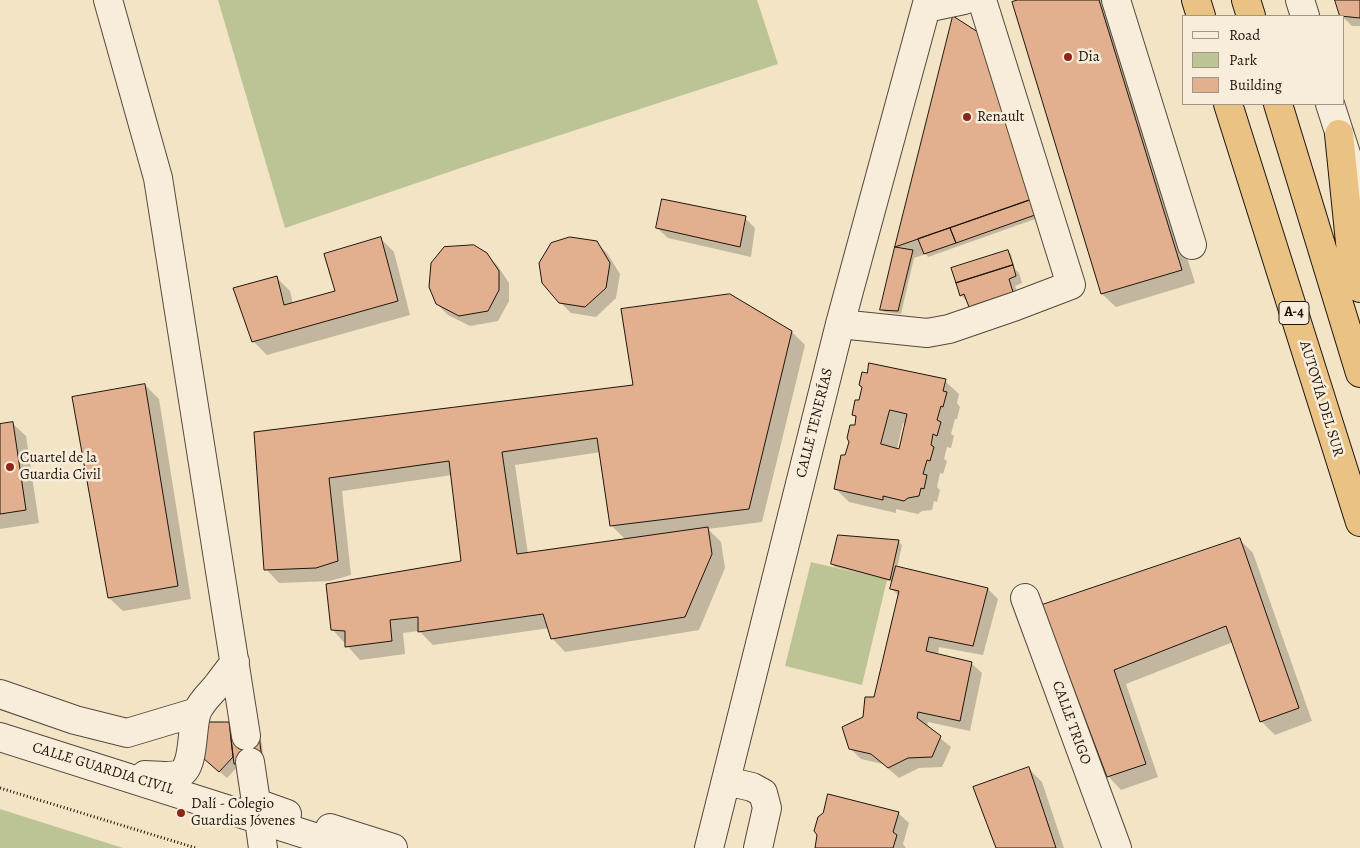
<!DOCTYPE html>
<html>
<head>
<meta charset="utf-8">
<style>
  body { margin:0 }
  #map { position:relative; width:1360px; height:848px; overflow:hidden; background:#f3e4c6; font-family:Alegreya,serif }
  canvas { display:block }
  .legend { position:absolute; left:1182px; top:15px; width:162px; height:90px; box-sizing:border-box; background:#f7edda; border:1px solid #a09788; margin:0; padding:6px 9px; list-style:none; font-size:15px; color:#1e150d }
  .legend li { display:flex; align-items:center; gap:10px; height:25px }
  .legend b { width:25px; border:1px solid #a09788 }
</style>
</head>
<body>
<div id="map">
<canvas width="1360" height="848"></canvas>
<ul class="legend">
<li><b style="height:6px;background:#f7edda"></b>Road</li>
<li><b style="height:14px;background:#bdc494"></b>Park</li>
<li><b style="height:14px;background:#e3b08f"></b>Building</li>
</ul>
</div>
<script>
const c = document.querySelector('canvas').getContext('2d');
c.lineJoin = 'round';
function paint(path, color) {
  c.fillStyle = color;
  c.fill(path, 'evenodd');
}
function stroke(path, color, width, dash) {
  c.strokeStyle = color;
  c.lineWidth = width;
  c.lineCap = dash ? 'butt' : 'round';
  c.setLineDash(dash || []);
  c.stroke(path);
}
function drawText(font, color, halo, rows, align = 'center') {
  c.font = font + ' Alegreya,serif';
  c.lineWidth = 5;
  c.setLineDash([]);
  c.textBaseline = 'middle';
  c.strokeStyle = halo;
  c.fillStyle = color;
  for (const [text, x, y, turn = 0] of rows) {
    c.save();
    c.translate(x, y);
    c.rotate((+turn || 0) * Math.PI / 180);
    c.textAlign = isNaN(turn) ? turn : align;
    if (halo) c.strokeText(text, 0, 0);
    c.fillText(text, 0, 0);
    c.restore();
  }
}
const green = new Path2D(`
  M218,0h539l21,64 -291,95 -202,69z
  M811,562l76,18 -25,105 -77,-19z
  M0,809l123,39h-123z`);
const shadow = new Path2D(`
  M1023,0h85l87,283 -79,24 -14,-13 -89,-291z
  M1336,0h24v26h-8l-11,-11z
  M954,18l89,195 -5,5 -110,39 -2,-3 -12,4 -13,56 -17,-2 -3,-3z
  M745,218l10,10 -4,29 -83,-19 -11,-10z
  M380,238l14,14 16,63 -143,40 -14,-14 24,-63 13,13 3,13 44,-12z
  M596,242l11,11 13,21 -4,24 -20,19 -25,-4 -11,-11z
  M1008,251l3,3 4,15 4,4 3,10 -7,3 5,13 -43,14 -16,-18z
  M486,254l11,11 12,18v18l-11,20 -28,5 -22,-11 -11,-11z
  M792,332l13,13 -43,177 -54,7 13,13 4,26 -26,62 -134,22 -13,-14 -3,-10 -116,17 -14,-14 -16,2 2,21 -45,6 -28,-31 130,-67 -10,-87 -110,16 9,84 -21,6 -51,2 -13,-14 -11,-136 379,-47zM601,452l11,74 14,14 -98,14 -13,-89z
  M945,381l14,13 -2,9 3,4 -3,12h-2l-4,15 3,2 -3,12 -4,-1 -3,12 3,2 -4,13 -3,-1 -3,14 3,3 -3,12 -3,-1 -2,9 -10,1 -4,3 -22,-5v4l-47,-11 -14,-14 21,-62 1,-8 -3,-4zM903,423l3,1 -6,26 -3,-1z
  M145,385l14,14 32,200 -68,12 -14,-13z
  M12,423l14,13 13,87 -39,6v-104z
  M839,537l60,5 3,3 -5,23 91,21 10,10 -15,56 -44,-8 -1,8 33,8 11,10 -12,58 -42,-9 -1,5 24,20 -9,20 -23,1 -20,10 -16,-14 -22,-5 -11,-11 25,-50 24,-102 -8,-8 2,-6 -58,-15 -3,-3z
  M1239,539l14,14 59,168 -37,14 -14,-14 -28,-79 -107,42 32,93 -37,13 -13,-14 -65,-170z
  M229,723l7,7 22,6 3,3 3,20 -25,3v2l26,-3v2l-27,3 -11,12 -15,-13z
  M1029,769l13,13 22,66h-66z
  M898,813l11,10 -6,21 3,4h-90z`);
const building = new Path2D(`
  M1018,0h81l83,270 -81,24 -89,-292z
  M1335,0h25v18l-20,-2z
  M953,16l28,18 49,166 -135,47z
  M662,199l84,17 -6,31 -84,-19z
  M1030,200l5,15 -79,28 -6,-15z
  M950,228l6,15 -32,11 -6,-15z
  M381,237l17,64 -146,41 -19,-54 44,-12 7,29 51,-14 -11,-37z
  M570,237l27,4 13,22 -4,25 -21,19 -26,-4 -17,-20 -3,-20 12,-20z
  M474,245l13,8 12,18v19l-11,21 -29,5 -23,-12 -7,-17 2,-24 13,-16z
  M895,247l18,3 -15,61 -18,-1z
  M1008,250l5,15 -57,18 -5,-15z
  M1013,265l3,11 -7,3 4,13 -44,15 -5,-13 -4,2 -4,-13z
  M730,294l62,37 -43,178 -139,17 -13,-88 -95,14 15,102 191,-27 4,27 -27,63 -134,22 -8,-25 -125,18v-15l-28,3 2,21 -47,6v-16l-14,-1 -5,-46 135,-23 -12,-100 -120,17 9,83 -22,7 -52,2 -10,-138 379,-47 -12,-76z
  M869,363l77,16 -3,12 4,1 -4,15 -2,-1 -4,14 4,2 -4,14 -4,-2 -2,11 3,2 -4,14 -3,-1 -4,14 4,1 -3,14 -3,-1 -2,8 -11,2 -4,3 -21,-5v4l-49,-11 7,-34h4l4,-13 -2,-4 3,-13h5l1,-9 -4,-1 3,-15h4l3,-13 -3,-2 3,-13 5,1zM890,410l17,4 -8,35 -18,-5z
  M145,384l33,202 -70,12 -36,-201z
  M13,422l13,88 -26,4v-90z
  M838,535l61,5 -9,40 -59,-16z
  M1240,538l59,170 -39,14 -34,-96 -112,44 32,94 -39,13 -65,-172z
  M896,566l92,22 -15,58 -44,-9 -3,14 46,11 -12,59 -42,-9 -1,6 24,18 -9,21 -24,1 -20,10 -17,-14 -22,-5 -7,-22 21,-10 2,-20h9l25,-106 -9,-2z
  M205,722h24l4,35 -14,15 -16,-14z
  M259,735l3,25 -28,4 -3,-26z
  M1029,767l27,81h-60l-23,-61z
  M828,794l71,18 -6,20 4,3 -4,13h-78l2,-13 -3,-4 4,-14 5,-4z`);
const path = new Path2D(`
  M0,788l196,60`);
const minor = new Path2D(`
  M108,0l50,178 88,558
  M1116,0l76,245
  M1300,0l5,16
  M926,8l38,-8
  M1330,104l30,93
  M840,324l87,9 22,-4 67,-23 55,-21 -89,-285
  M1025,598l92,250
  M0,694l75,26 52,13 70,-21
  M0,737l349,111
  M250,762l6,40 3,2 28,10
  M145,775c10,0 24,3 35,-1 15,-7 11,-47 17,-62 4,-10 12,-17 19,-25 6,-8 12,-16 19,-25
  M726,781l26,6 11,6 4,15 -9,40
  M259,819l4,29
  M330,828l63,20
  M709,848l131,-524 88,-324`);
const highway = new Path2D(`
  M1196,0l5,16
  M1246,0l5,16
  M1228,104l132,418
  M1278,104l82,269
  M1339,134l12,118 9,36`);
const markers = [
  [1068,57,5,"#8f2418"],
  [967,117,5,"#8f2418"],
  [10,467,5,"#8f2418"],
  [181,813,5,"#8f2418"]
];
const shields = [
  [1294,313,30]
];
const shieldNames = [
  ["A-4",1294,313]
];
const poiNames = [
  ["Dia",1078,57],
  ["Renault",977,117],
  ["Cuartel de la",20,458],
  ["Guardia Civil",20,475],
  ["Dalí - Colegio",191,804],
  ["Guardias Jóvenes",191,821]
];
const streetNames = [
  ["AUTOVÍA DEL SUR",1321,399,73],
  ["CALLE TENERÍAS",815,423,-76],
  ["CALLE TRIGO",1071,723,70],
  ["CALLE GUARDIA CIVIL",103,769,17]
];
paint(green, '#bdc494');
paint(shadow, '#0003');
paint(building, '#e3b08f');
stroke(building, '#1e150d', 1);
stroke(minor, '#53493b', 30);
stroke(highway, '#1e150d', 30);
stroke(path, '#1e150d', 3, [1, 2.5]);
stroke(minor, '#f7edda', 28);
stroke(highway, '#eac283', 28);
for (const [x, y, r, color] of markers) {
  const dot = new Path2D();
  dot.arc(x, y, r, 0, 2 * Math.PI);
  c.fillStyle = color;
  c.fill(dot);
  stroke(dot, '#f7edda', 2);
}
for (const [x, y, w] of shields) {
  const box = new Path2D();
  box.roundRect(x - w / 2, y - 11.5, w, 23, 4);
  c.fillStyle = '#f7edda';
  c.fill(box);
  stroke(box, '#1e150d', 1);
}
drawText('bold 14px', '#1e150d', null, shieldNames);
drawText('15px', '#1e150d', '#f7edda', poiNames, 'left');
drawText('15px', '#1e150d', '#f7edda', streetNames);
</script>
</body>
</html>
